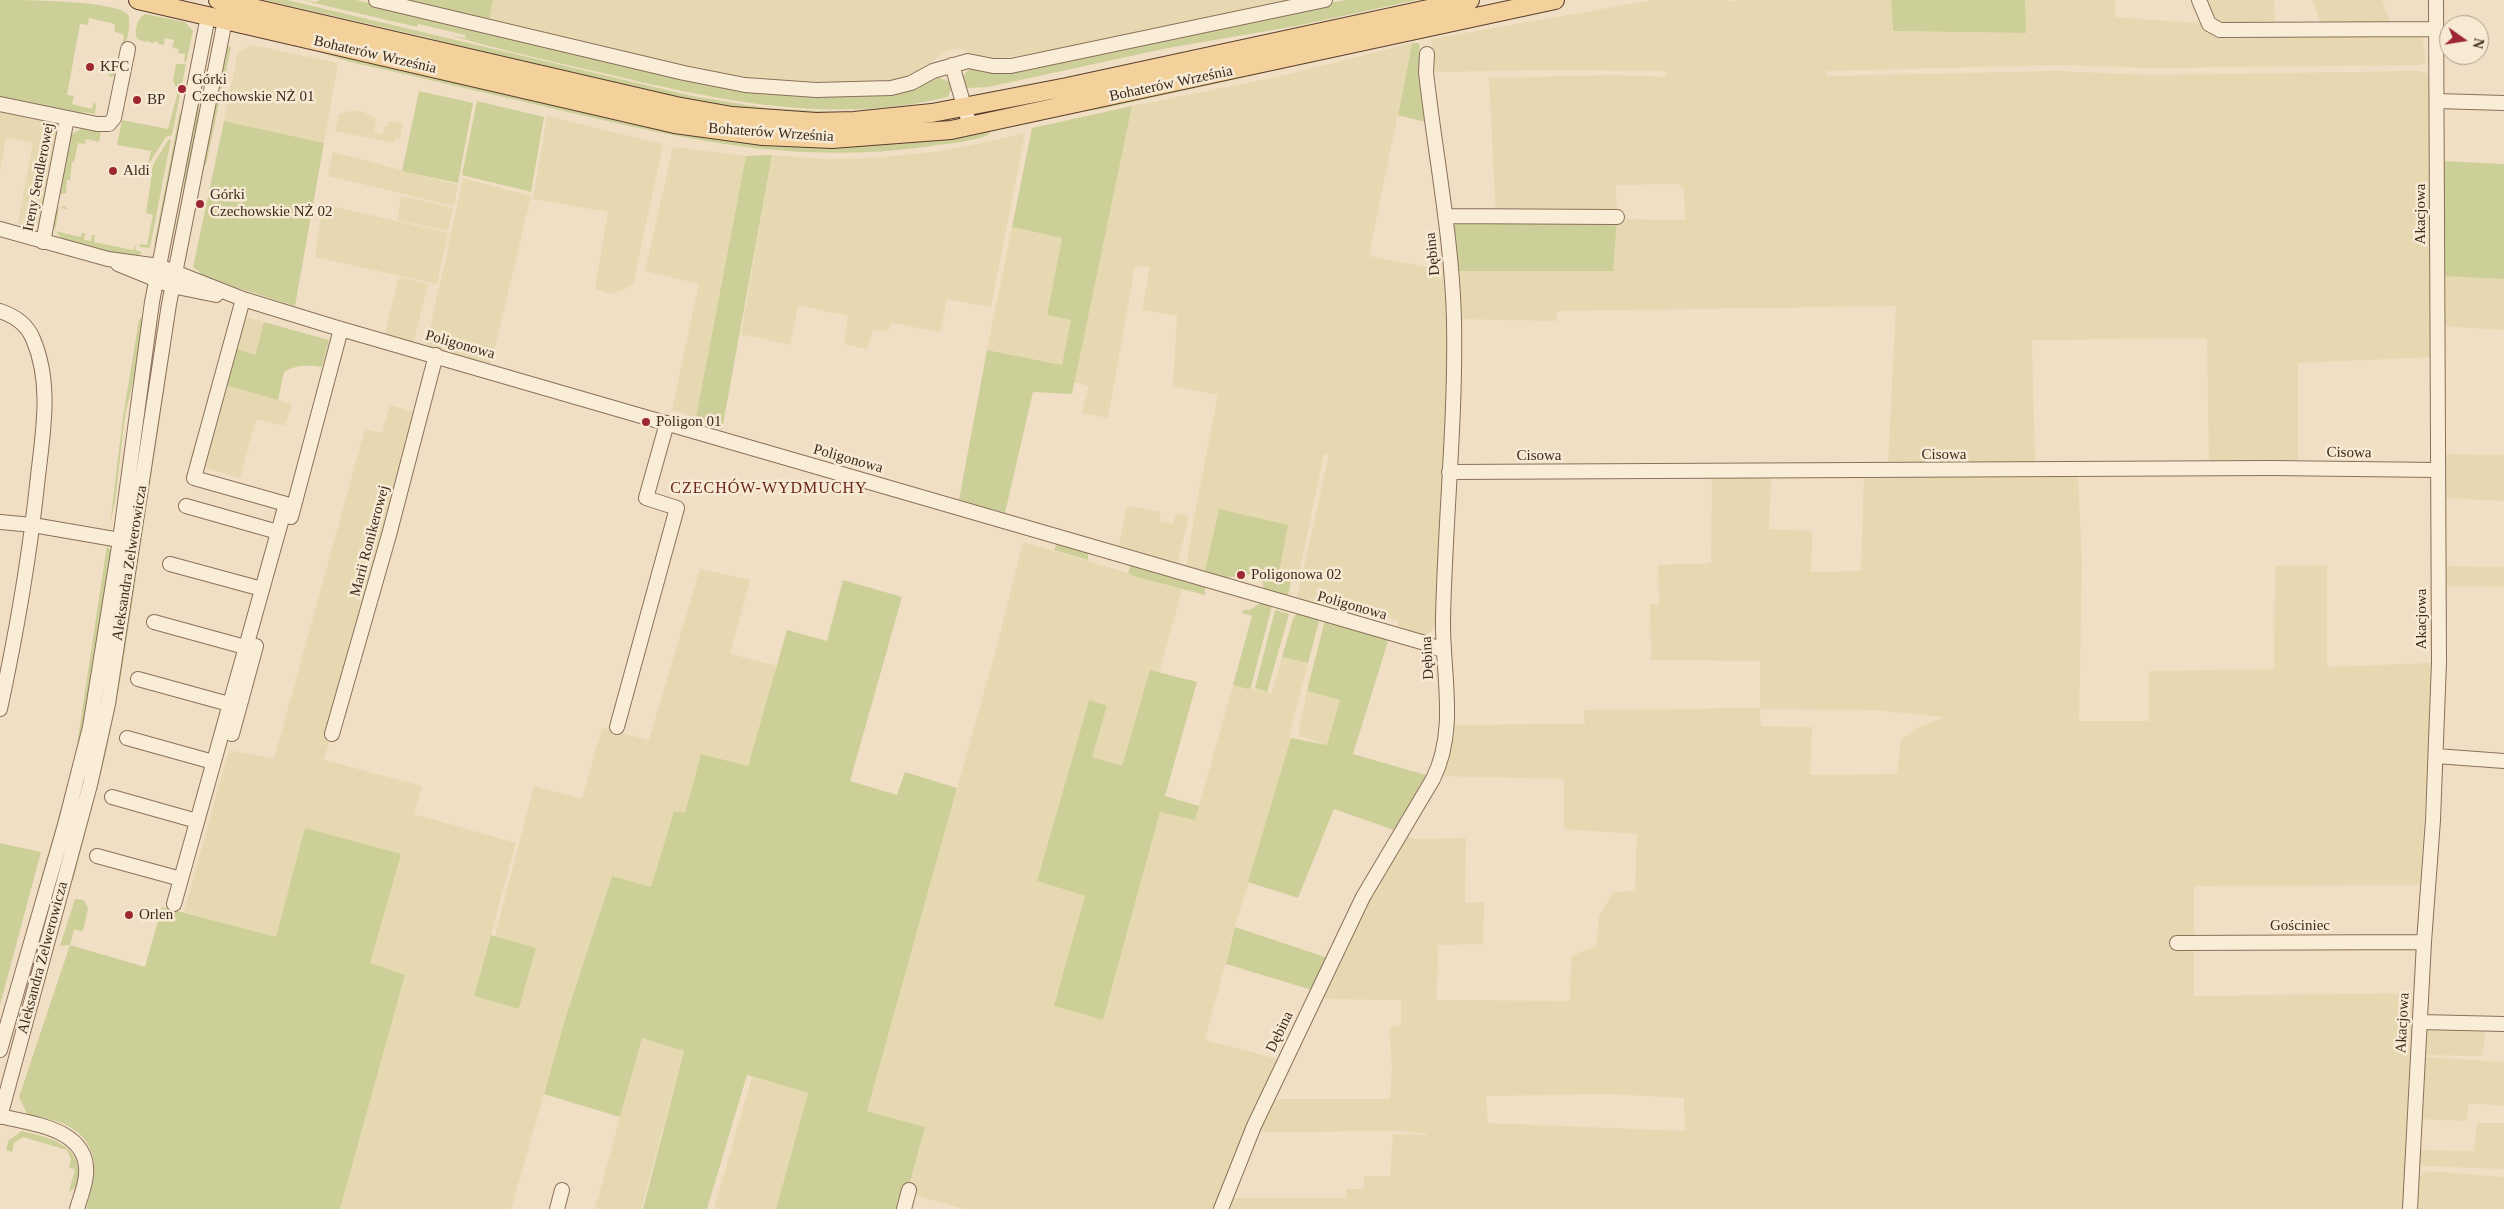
<!DOCTYPE html>
<html>
<head>
<meta charset="utf-8">
<style>
  body { margin:0 }
  #map { position:relative; width:2504px; height:1209px; overflow:hidden; background:#f0dfc4; font-family:"Times New Roman",serif }
  canvas { display:block }
  .north { position:absolute; left:2439px; top:15px; width:50px; height:50px; box-sizing:border-box; background:#f7ead4; border:1px solid #ac9d8b; border-radius:50%; rotate:103deg; font-size:14px; font-weight:700; line-height:20px; text-align:center; color:#3b2a1e }
  .north::after { content:''; display:block; margin:auto; width:18px; height:22px; background:#9d2733; clip-path:polygon(50% 0,100% 100%,50% 72%,0 100%) }
</style>
</head>
<body>
<div id="map">
<canvas width="2504" height="1209"></canvas>
<div class="north">N</div>
</div>
<script>
const c = document.querySelector('canvas').getContext('2d');
c.lineJoin = 'round';
function paint(path, color) {
  c.fillStyle = color;
  c.fill(path, 'evenodd');
}
function stroke(path, color, width, dash) {
  c.strokeStyle = color;
  c.lineWidth = width;
  c.lineCap = dash ? 'butt' : 'round';
  c.setLineDash(dash || []);
  c.stroke(path);
}
function drawText(font, color, halo, rows, align = 'center') {
  c.font = font + ' "Times New Roman",serif';
  c.lineWidth = 5;
  c.setLineDash([]);
  c.textBaseline = 'middle';
  c.strokeStyle = halo;
  c.fillStyle = color;
  for (const [text, x, y, turn = 0] of rows) {
    c.save();
    c.translate(x, y);
    c.rotate((+turn || 0) * Math.PI / 180);
    c.textAlign = isNaN(turn) ? turn : align;
    if (halo) c.strokeText(text, 0, 0);
    c.fillText(text, 0, 0);
    c.restore();
  }
}
const farmland = new Path2D(`
  M493,0h809l-241,50 -74,10 -29,-12 -14,4 -26,21 -18,6 -45,5 -91,-2 -204,-44 -71,-18z
  M1654,0h75l1,2 10,-2h151l2,31 132,2v-33h90v17l94,7 11,6 -13,-30h67l1,29 147,4 4,29 -6,3 -269,3 -95,-3 -229,6v5l229,-5 94,4 270,-4 12,4 2,282 -136,6v97l-89,5 -2,-127 -175,2 3,125 -147,-1 8,-158 -338,5 -2,10 -97,-2 -3,-48h157l-117,-52 -7,-141 123,-3 53,2 2,-6 -120,-1 -113,2 -3,-33zM1678,184l6,6 1,30 -68,-1 -1,-34z
  M2312,0h70l9,25 -69,1z
  M1412,43l-43,213 77,15 4,53 -13,302 -12,10 -27,-5v-11l-36,-9 -2,8 -64,-16 33,-148 -5,-1 -27,129 -19,-6 -59,-68 -15,66 -18,-6 8,-52 24,-122 -45,-9 4,-70 -35,-6 8,-43 -15,-1 -27,152 -26,-5 7,-27 -15,-4 58,-276 149,-30z
  M252,45l86,18 -14,80 -100,-22 14,-69z
  M0,109l50,10 7,4 2,6 -18,92 -9,8 -14,-6 15,-80 -27,-5 -6,33z
  M354,110l10,2 12,7 -2,14 9,1 1,-8h4l1,-5 14,2 -3,16 -5,-1 -1,5 -59,-12 4,-17z
  M547,116l116,28 -30,141 -20,9 -18,-5 13,-77 -75,-13z
  M1025,133l-34,174 -44,-8 -7,33 -48,-9 -4,8 -15,-1 -6,19 -23,-5 4,-28 -50,-11 -8,40 -49,-11 31,-179 52,4 52,-1 73,-8z
  M673,147l73,9 -50,261 -24,-7 27,-126 -54,-13z
  M333,152l125,33 -4,21 -126,-30z
  M463,178l68,18 -40,168 -65,-17z
  M401,196l52,12 -5,23 -51,-11z
  M323,204l125,29 -11,51 -122,-27z
  M1012,227l50,11 -15,77 24,5 -9,45 -75,-15z
  M2441,276l63,3v51l-63,-4z
  M399,277l29,7 -15,60 -29,-8z
  M237,314l27,8 -9,33 -28,-9z
  M217,383l75,21 -7,22 -29,-7 -16,59 -52,-15z
  M390,405l31,9 -32,121 -65,225 98,26 -8,28 102,29 -42,153 45,13 17,-61 -41,-12 39,-150 48,13 20,-71 47,12 51,-171 50,11 -20,74 47,12 -29,100 -47,-12 -16,59 -11,-2 -23,77 -40,-11 -46,142 -54,190h-171l65,-234 -221,-63 45,-162 45,9 91,-330 17,4z
  M2442,454l62,1v46l-59,-3z
  M2078,474l4,88 -3,159h70v-50l125,-2 1,-103 52,-1v102l104,-4 -1,62 -10,160 -226,1v110l218,-3 -8,216h-1177l5,-11h114v-9h18v-13h26l3,-42 34,1 -1,-2 -31,-2 -138,1 13,-33h120l2,-31 -3,-40 12,-3v-25l-78,-1 26,-53h-9l60,-112 15,5 51,-1 -1,65 19,-1 -1,42 -45,1 -1,55 133,1 1,-45 25,-10 3,-29 14,-25 22,-1 2,-57 -73,-5v-50l-130,-3 17,-51 134,-1 -1,-14 176,-2v-47l-109,-1 -1,-56 9,1 -1,-40 53,-2 1,-87 59,-1 -2,54 43,2 -1,41 50,-1 3,-96zM1760,709l113,1 72,7 -28,11 -16,12 -4,34 -87,1 2,-48 -51,-1zM1610,1094l74,4 1,33 -197,-8 -2,-27z
  M1127,506l34,6 -2,9 14,3 3,-11 13,3 -12,50 -59,-16z
  M1023,542l159,47 -23,84 -9,-2 -28,95 -30,-9 15,-51 -18,-6 -52,181 48,15 -30,110 48,14 57,-209 35,9 38,-135 39,8 10,-36 26,6 -19,74 2,1 -6,25 -50,164 -30,113 72,19 -42,94 -7,22 -2,-1 -4,12 2,3 -10,20h-251l-55,-16 17,-66 -58,-16 131,-469z
  M2445,566l59,1v20l-59,-1z
  M1307,691l33,9 -12,45 -30,-9z
  M2486,1027l-4,29 -59,-1v-21l6,-6z
  M642,1037l42,14 -43,158h-46z
  M2424,1057l80,5v44l-35,-3 -3,18 -46,-2z
  M752,1077l56,16 -32,116h-62z
  M2477,1123h27v46l-79,-3 -6,-3 1,-13 54,1z
  M2427,1171l77,6v32h-88l1,-32z`);
const green = new Path2D(`
  M0,0c20,0 126,0 129,17 2,14 -7,42 -11,57l-8,3 -3,-5 11,-7 6,-30 -10,-4 1,-7 -26,-6 -1,7 -8,-1 -13,71 7,1 -2,8 20,5 2,-8 2,4 -1,9 -12,-2 -1,4 -82,-14z
  M264,0h23l405,96 74,12 92,5 -5,4 -104,-4 -237,-50 -82,-25z
  M301,0l15,2 4,-2h36l407,91 176,-13 9,3 6,9 -4,1 -2,6c-116,28 -227,4 -341,-23 -53,-12 -106,-24 -158,-39l16,3v-3l-47,-11 -1,3z
  M399,0h94l-4,20z
  M1346,0h71l-121,26 -128,22 -180,39 -21,1 -5,-10 5,-7 6,-3z
  M1891,0h134l1,33 -133,-2z
  M145,14l40,8 8,9 -7,31h-2l1,-8 -7,-1 1,-4 -7,-2 2,-7 -9,-2 -1,7 -6,-1v-2l-4,-1v2l-6,-1v-2l-3,2 -8,-3c-3,-8 0,-21 8,-25z
  M208,43h2l-10,52 -4,46 -21,108 -3,-1 11,-55 5,-49z
  M1412,43h7l10,80 -31,-8z
  M226,46l5,1 -25,118 -4,-1z
  M329,51l349,79 170,17 72,-7 69,-12 1,6c-16,8 -48,10 -66,13 -125,17 -232,-6 -352,-34 -74,-17 -148,-35 -222,-51l-30,-10z
  M1349,54l-248,55 -27,4 11,-5 242,-52z
  M176,64h10l-14,71 -6,2 -18,28 3,-14 -34,-6 5,-25 46,9 10,-38 -5,-10z
  M419,91l54,12 -15,80 -56,-12z
  M477,101l67,16 -13,75 -69,-17z
  M1132,106l-60,288 -39,-2 -28,121 -46,-13 28,-150 75,15 9,-45 -24,-5 15,-77 -50,-11 20,-99z
  M180,110l1,11 -24,124h-3z
  M224,121l100,22 -29,163 -95,-30 1,-3 -8,-6z
  M81,129l20,3 -2,10 -13,-3 -1,5 -7,-1 -4,19h-2l-2,18h-3l-1,13 -4,1 -3,-1 11,-55 3,-5z
  M171,139l-21,109 -11,-1 1,-3 7,1 6,-30 -7,-2 7,-48 15,-25z
  M772,155l-50,275 -26,-13 50,-261z
  M2441,161l63,3v115l-63,-3z
  M65,206l2,3 -8,-1 -4,23 26,6 1,-4h3l-1,7 7,1 1,-6h3l-1,7 39,8 4,-7 -2,7 7,2 -5,6 -74,-16 1,-3c-13,-6 -15,-29 1,-33z
  M1617,219l-4,52h-157l-5,-42 8,-8z
  M173,310h3l-55,367 -16,80 -32,124 -2,-4z
  M143,316l-8,58 -10,41 -10,87 -5,22 13,-107 16,-97z
  M264,322l65,18 -7,27c-14,-2 -26,-2 -38,5l-6,28 -61,-17 10,-37 28,9z
  M1219,509l69,16 -10,52 13,4 -4,19 -23,-9 -1,-8 -8,-7 1,-5 -4,-1 -1,4 -3,1 -2,-4 -8,1 1,4 -22,3 -13,-4z
  M1057,543l31,8v9l-34,-10z
  M107,545l5,9 -27,170 -23,91 -37,121 50,-178z
  M1131,564l71,22 3,1v8l-71,-19 -6,-3z
  M843,580l59,17 -52,184 47,14 8,-23 52,16 -90,323 58,16 -22,82h-127l32,-116 -61,-18 -40,134h-64l41,-158 -42,-13 -22,79 -76,-23 21,-75 47,-143 39,11 23,-76 11,2 16,-59 47,12 39,-136 40,11z
  M1260,603l12,3 -21,81 -3,2 -15,-4 19,-69 -10,-3 1,-3h7z
  M1275,610l14,4 -22,78 -12,-4z
  M1297,613l20,5 2,3 -11,42 -26,-6 11,-38z
  M1325,620l64,18 -36,116 76,22 -32,55 -63,-22 -36,89 -50,-16 43,-144 36,7 13,-45 -33,-9z
  M1150,670l47,12 -32,114 34,10 -4,14 -35,-8 -57,208 -49,-14 31,-110 -48,-15 52,-181 18,6 -15,51 30,9z
  M305,828l96,26 -31,109 35,12 -65,234h-254c10,-31 17,-64 -18,-83 -12,-7 -28,-8 -41,-12l-8,-17 51,-152 -10,1 15,-47 9,1 4,9 -5,22 -9,-1 -4,15 75,22 17,-60 114,30z
  M0,843l41,9 -41,153z
  M1235,927l93,31 -16,32 -86,-26z
  M491,935l45,13 -17,61 -45,-13z
  M22,1131c24,6 59,12 56,45 -1,7 -2,13 -9,16l6,-23 -6,-1 2,-9 -4,-9 -44,-13 -9,6 -2,9 -6,-2 2,-9z`);
const minor = new Path2D(`
  M376,0l308,73 61,12 71,5 75,-2 20,-5 22,-12 35,-10 25,5h18l314,-66
  M2199,0l10,24 11,6 216,-1
  M952,65l18,61
  M2437,101l67,2
  M0,104l97,20h12l5,-6 14,-69
  M1445,216l172,1
  M0,229l108,30 51,7 84,33 91,28 1091,316 19,8
  M43,242l24,-124
  M118,264l54,22 44,9
  M0,311c15,5 27,13 33,28 20,46 9,98 4,146 -8,75 -21,150 -37,224
  M1449,472l822,-4 167,2
  M186,506l92,26
  M291,517l50,-188
  M0,522l33,3 87,15
  M170,564l92,25
  M154,622l91,25
  M138,679l91,25
  M617,727l60,-219 -31,-10 21,-75
  M232,734l24,-88
  M332,734l57,-199 47,-180
  M127,738l86,24
  M2436,756l68,5
  M112,797l85,24
  M97,856l84,23
  M174,904l112,-400 -92,-26 49,-179
  M2177,943l247,-1
  M2420,1022l84,2
  M0,1050l65,-225 25,-98 30,-187 32,-238 56,-286
  M0,1116c33,8 90,13 86,59 -1,12 -6,23 -9,34
  M0,1117l90,-332 18,-81 61,-400 56,-284
  M557,1209l5,-19
  M904,1209l5,-19
  M1221,1209l33,-83 109,-229 70,-118c25,-50 9,-106 10,-160 2,-99 13,-199 11,-299 -2,-83 -19,-166 -28,-248l1,-18
  M2410,1209l14,-267 9,-122 6,-158 -3,-662`);
const major = new Path2D(`
  M138,0l537,124 88,12 69,3 119,-9 604,-130
  M218,0l458,106 56,10 84,6 38,-1 78,-8 135,-26 403,-87`);
const markers = [
  [90,67,5,"#9d2733"],
  [182,89,5,"#9d2733"],
  [137,100,5,"#9d2733"],
  [113,171,5,"#9d2733"],
  [200,204,5,"#9d2733"],
  [646,422,5,"#9d2733"],
  [1241,575,5,"#9d2733"],
  [129,915,5,"#9d2733"]
];
const streetNames = [
  ["Bohaterów Września",375,55,13],
  ["Bohaterów Września",1171,84,-12],
  ["Bohaterów Września",771,133,4],
  ["Ireny Sendlerowej",39,177,-79],
  ["Akacjowa",2421,214,-90],
  ["Dębina",1433,254,-96],
  ["Poligonowa",460,345,16],
  ["Cisowa",2349,453,1],
  ["Cisowa",1944,455],
  ["Cisowa",1539,456],
  ["Poligonowa",848,459,16],
  ["Marii Ronikerowej",370,541,-75],
  ["Aleksandra Zelwerowicza",130,563,-81],
  ["Poligonowa",1352,606,16],
  ["Akacjowa",2422,619,-90],
  ["Dębina",1428,658,-93],
  ["Gościniec",2300,926],
  ["Aleksandra Zelwerowicza",43,958,-75],
  ["Akacjowa",2403,1023,-87],
  ["Dębina",1280,1032,-64]
];
const poiNames = [
  ["KFC",100,67],
  ["Górki",192,80],
  ["Czechowskie NŻ 01",192,97],
  ["BP",147,100],
  ["Aldi",123,171],
  ["Górki",210,195],
  ["Czechowskie NŻ 02",210,212],
  ["Poligon 01",656,422],
  ["Poligonowa 02",1251,575],
  ["Orlen",139,915]
];
const neighbourhoodNames = [
  ["CZECHÓW-WYDMUCHY",769,489]
];
paint(farmland, '#e6d9b1');
paint(green, '#cdcf98');
stroke(minor, '#8b705a', 16);
stroke(major, '#593e2e', 20);
stroke(minor, '#faedd8', 14);
stroke(major, '#f4d09b', 18);
for (const [x, y, r, color] of markers) {
  const dot = new Path2D();
  dot.arc(x, y, r, 0, 2 * Math.PI);
  c.fillStyle = color;
  c.fill(dot);
  stroke(dot, '#f7ead4', 2);
}
drawText('15px', '#3b2a1e', '#f7ead4', streetNames);
drawText('15px', '#3b2a1e', '#f7ead4', poiNames, 'left');
c.letterSpacing = '1px';
drawText('16px', '#69251c', '#f7ead4', neighbourhoodNames);
c.letterSpacing = '0px';
</script>
</body>
</html>
